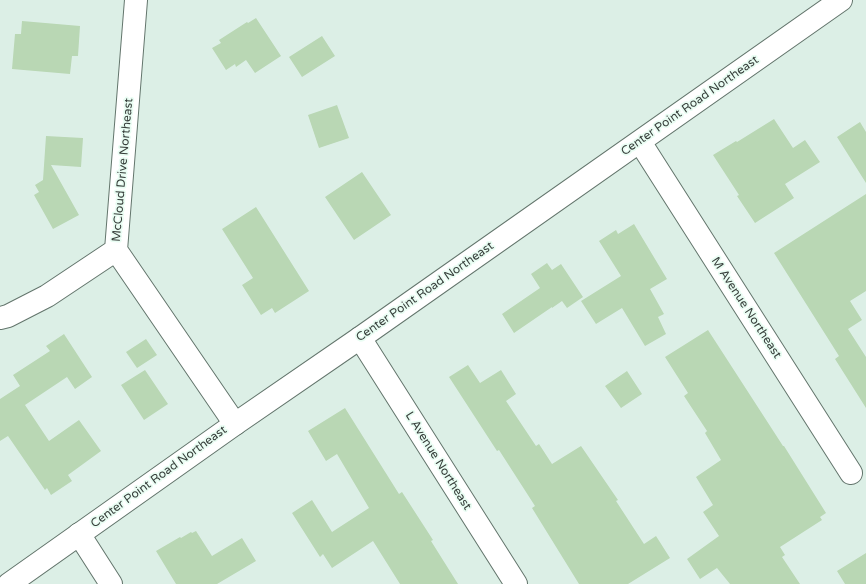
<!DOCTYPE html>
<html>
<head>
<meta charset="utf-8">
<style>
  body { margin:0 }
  canvas { display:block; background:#dcefe6 }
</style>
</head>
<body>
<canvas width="866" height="584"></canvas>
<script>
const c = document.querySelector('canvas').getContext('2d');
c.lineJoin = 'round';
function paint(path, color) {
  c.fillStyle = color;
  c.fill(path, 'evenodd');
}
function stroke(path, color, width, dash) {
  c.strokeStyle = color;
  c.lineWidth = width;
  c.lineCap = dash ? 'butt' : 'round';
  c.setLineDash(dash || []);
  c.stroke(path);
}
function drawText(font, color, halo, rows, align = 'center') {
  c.font = font + ' "Varela Round",sans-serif';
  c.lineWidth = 3.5;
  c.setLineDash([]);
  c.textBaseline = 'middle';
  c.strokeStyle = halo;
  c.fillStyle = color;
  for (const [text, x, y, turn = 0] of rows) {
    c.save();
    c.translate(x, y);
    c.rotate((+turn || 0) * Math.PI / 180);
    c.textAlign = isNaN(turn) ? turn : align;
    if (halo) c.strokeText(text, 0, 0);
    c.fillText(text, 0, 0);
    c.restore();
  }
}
const building = new Path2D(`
  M256,18l25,38 -26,17 -9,-13 -10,7 -1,-3 -9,6 -14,-22 9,-5 -2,-3 28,-18 1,1z
  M22,21l58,5 -2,30h-6l-2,18 -58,-5 3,-35h6z
  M322,36l13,20 -33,21 -13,-20z
  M337,105l12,33 -30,10 -11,-33z
  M774,119l19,29 12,-8 15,22 -35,22 9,14 -39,25 -18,-27 2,-1 -26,-40 23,-14 1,1z
  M860,122l6,10v51l-29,-46z
  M46,136l37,2 -2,29 -30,-2 28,50 -26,14 -19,-34 5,-3 -4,-7 8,-5z
  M362,172l29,43 -37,25 -29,-43z
  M866,194v97l-16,10 12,19 -14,9 18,28v51l-31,-49 4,-3 -65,-103z
  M256,207l53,84 -34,22 -3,-5 -11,7 -19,-30 11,-7 -31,-49z
  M634,224l33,55 -17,10 14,25 -6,3 8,17 -21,12 -23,-38 -26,16 -15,-23 40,-25 -22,-35 17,-11 2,4z
  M547,263l5,7 9,-6 22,33 -16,11 -5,-7 -10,7v-1l-38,26 -12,-19 38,-26 -9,-14z
  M708,330l75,116h1l42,67 -6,4 2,3 -42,27 5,8 -3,2 18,27h-70l-13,-16 -17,11 -13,-20 32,-23 -16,-24 10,-7 -17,-28 25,-17 -16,-27 2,-2 -23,-35 4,-3 -23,-36z
  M64,334l28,43 -17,12 -8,-12 -42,28 24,36 30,-21 22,31 -33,24 4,6 -21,14 -4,-7 -2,2 -37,-54 -8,5v-42l20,-13 -7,-11 37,-24 -4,-5z
  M146,339l11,16 -20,13 -11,-16z
  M468,365l12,18 21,-13 15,24 -10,7 30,45 3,-2 13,20 29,-18 37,54 -2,1 28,43 12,-8 14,22 -42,26h-49l-47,-76 3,-2 -36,-56 -2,1 -48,-74z
  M145,370l23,34 -24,16 -23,-35z
  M627,371l15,23 -21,14 -16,-22z
  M345,408l54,86 3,-2 31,48 -2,1 27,43h-58l-27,-43 -41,27 -9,-14 -3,3 -28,-44 20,-13 20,32 37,-24 -32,-54 -11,7 -18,-30z
  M196,531l16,25 30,-18 14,23 -39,23h-41l-20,-33 24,-14 1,1 10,-6 1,1z
  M866,553v31h-21l-8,-13z`);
const minor = new Path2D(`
  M136,0l-20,250 119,174
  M640,142l211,331
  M0,318l8,-2 39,-20 69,-46
  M360,338l156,246
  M79,534l32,50`);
const major = new Path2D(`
  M9,584l226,-160 125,-86 481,-338`);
const streetNames = [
  ["Center Point Road Northeast",690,106,-35],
  ["McCloud Drive Northeast",123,170,-85],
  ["Center Point Road Northeast",425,292,-35],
  ["M Avenue Northeast",746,308,57],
  ["L Avenue Northeast",438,461,58],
  ["Center Point Road Northeast",159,477,-36]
];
paint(building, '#b9d7b4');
stroke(minor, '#63756c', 24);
stroke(major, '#63756c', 24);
stroke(minor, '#fff', 22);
stroke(major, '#fff', 22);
drawText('12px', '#373f3b', '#e9fdf3', streetNames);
</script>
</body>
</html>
